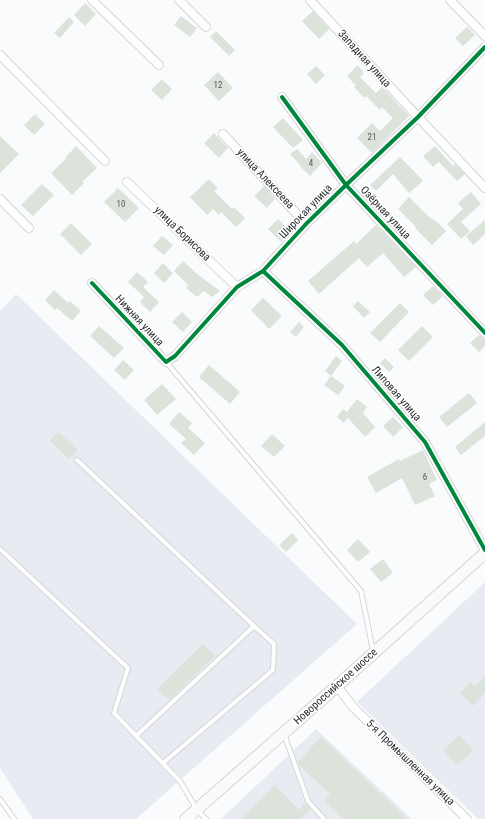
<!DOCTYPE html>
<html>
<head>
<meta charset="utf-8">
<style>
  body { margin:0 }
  canvas { display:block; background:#f9fbfd }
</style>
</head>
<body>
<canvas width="485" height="819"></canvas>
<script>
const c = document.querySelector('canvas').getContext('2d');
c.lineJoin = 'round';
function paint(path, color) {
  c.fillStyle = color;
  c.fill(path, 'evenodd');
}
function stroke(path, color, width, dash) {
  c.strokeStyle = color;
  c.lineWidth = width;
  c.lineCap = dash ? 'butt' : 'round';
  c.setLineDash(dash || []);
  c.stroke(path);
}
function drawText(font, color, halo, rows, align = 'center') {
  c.font = font + ' "Roboto Condensed",sans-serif';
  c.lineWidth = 3;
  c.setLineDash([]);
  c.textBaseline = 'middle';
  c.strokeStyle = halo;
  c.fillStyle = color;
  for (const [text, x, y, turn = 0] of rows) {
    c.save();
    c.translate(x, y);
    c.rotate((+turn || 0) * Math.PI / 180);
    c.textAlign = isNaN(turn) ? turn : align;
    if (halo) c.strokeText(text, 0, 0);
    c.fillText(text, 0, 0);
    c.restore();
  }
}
const built = new Path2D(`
  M16,294l341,330 -221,195h-103l-33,-51v-457z
  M485,582v237h-7l-121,-117z
  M316,729l96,90h-191z`);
const building = new Path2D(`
  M85,3l11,11 -11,12 -11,-11z
  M313,11l16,18 -10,10 -17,-18z
  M181,16l16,12 -7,9 -16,-12z
  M69,17l5,5 -14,16 -6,-5z
  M467,27l8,8 -12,11 -8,-8z
  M216,31l19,19 -6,6 -19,-19z
  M358,65l6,8 -4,4 16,16 6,-6 27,29 -37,37 -15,-15 15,-15 8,8 13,-13 -11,-11 -2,3 -14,-14 -2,2 -10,-11 2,-1 -9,-10z
  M316,66l9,9 -9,9 -9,-10z
  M218,72l15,16 -14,13 -15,-16z
  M162,79l10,10 -10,11 -11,-10z
  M35,114l10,10 -11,11 -10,-10z
  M283,118l20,22 -10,8 -20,-21z
  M214,133l14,15 -9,10 -15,-15z
  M0,136l19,18 -19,19z
  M76,146l21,22 -15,14 2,1 -12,12 -21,-22 15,-14 -1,-1z
  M435,146l18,20 2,-2 10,10 -8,7 -18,-19 -6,5 -10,-11z
  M297,149l9,10 6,-7 10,11 -12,13 -11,-11h1l-10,-11z
  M400,157l13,13 10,11 -14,12 -16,-19 -17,17 -6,-6z
  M209,179l9,9 -4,3 18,18 2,-2 11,11 -9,9 -15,-15 -2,3 -6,-6 -6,6 -17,-18z
  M42,184l12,11 -21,21 -12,-11z
  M264,186l11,13 -8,9 -13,-12z
  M118,188l21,20 -14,14 -21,-20z
  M471,192l10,12 -20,18 9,9 -9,8 -14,-15 16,-15 -5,-6z
  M409,197l18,18 8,6h1l10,10 -14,14 -17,-17 1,-1 -18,-18z
  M278,219l13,13 -10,10 -13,-13z
  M485,220v14l-12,11 -7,-9z
  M71,223l21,21 -11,11 -21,-21z
  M376,225l40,42 -12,10 -21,-24 -16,14 -8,-9 -40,36 -11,-13 46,-40 2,3z
  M162,236l11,9 -9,10 -11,-9z
  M183,261l14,13 23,17 -8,6 -8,-6 -7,6 -11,-9 2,-3 -14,-14z
  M163,263l10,10 -9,10 -10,-10z
  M137,272l11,10 -5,5 16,15 -9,10 -10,-10 4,-5 -16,-15z
  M433,286l10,10 -10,9 -10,-10z
  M54,290l14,13 2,-2 11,10 -9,10 -15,-13 -2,2 -10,-10z
  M263,298l19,18 -13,13 -18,-19z
  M358,301l12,11 -6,6 -11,-12z
  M400,303l9,9 -29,30 -10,-9z
  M182,312l10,10 -9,10 -11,-10z
  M299,322l5,5 -8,10 -6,-5z
  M99,326l25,22 -10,10 -24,-22z
  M422,326l11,11 -24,24 -11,-11z
  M479,335l6,4v7l-6,6 -9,-9z
  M336,356l6,5 -11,15 -6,-5z
  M385,358l9,9 -5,5 -9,-9z
  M123,360l11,10 -9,10 -11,-10z
  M209,365l31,27 -10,12 -31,-27z
  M331,376l14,10 -7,9 -14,-10z
  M162,384l14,15 -19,16 -13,-15z
  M469,393l8,10 -30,24 -8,-10z
  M357,399l10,8 -4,6 12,14 -10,10 -17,-19 -4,5 -7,-6 6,-8 4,3z
  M179,412l13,11 -4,5 17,15 -11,12 -13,-12 5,-4 -17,-15z
  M393,417l10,10 -10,10 -10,-11z
  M485,422v14l-24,19 -6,-8z
  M58,432l20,18 -9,9 -19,-18z
  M272,434l13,12 -11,11 -13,-11z
  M423,450l14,30 -8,4 6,12 -20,9 -13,-27 -26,15 -9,-16 32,-18 1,2z
  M292,533l6,7 -12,12 -7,-7z
  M358,539l12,13 -12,10 -11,-12z
  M383,559l10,14 -12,9 -11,-13z
  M203,644l12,12 -46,44 -12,-11z
  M485,676v17l-12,13 -13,-13 10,-11 5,4z
  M459,735l14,15 -15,15 -15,-14z
  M321,737l33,32 54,50h-65l-19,-18 6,-7 -31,-29 -1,-3z
  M275,785l24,25 6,-6 6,5 -10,10h-61z`);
const service = new Path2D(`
  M166,362l195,229 12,60
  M77,460l177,166 20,18 -1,26 -110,93
  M0,549l128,119 -14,45 66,68 17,29 9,9
  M284,734l24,67 16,18
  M136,736l118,-110
  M0,799l14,20`);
const minor = new Path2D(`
  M92,0l67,65
  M179,0l27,27
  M310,0l108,117 67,71
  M450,0l35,36
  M0,55l105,106
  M282,97l64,88 139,148
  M223,134l83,90
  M127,182l110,105
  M0,199l29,29
  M263,271l79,74 83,97 60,108
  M92,283l74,79 9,-6 62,-69 26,-16 43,-47 40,-39 72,-68 67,-70
  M337,686l16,21 114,112`);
const secondary = new Path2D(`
  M186,819l151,-133 148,-133`);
const cycleway = new Path2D(`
  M282,97l64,88 139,148
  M263,271l79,74 83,97 60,108
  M92,283l74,79 9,-6 62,-69 26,-16 43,-47 40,-39 72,-68 67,-70`);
const numberNames = [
  ["12",218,86],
  ["21",372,138],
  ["4",311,164],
  ["10",121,205],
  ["6",425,478]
];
const streetNames = [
  ["Западная улица",364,59,48],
  ["улица Алексеева",265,179,47],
  ["Широкая улица",306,212,-46],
  ["Озёрная улица",385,213,47],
  ["улица Борисова",182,234,44],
  ["Нижняя улица",139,321,47],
  ["Липовая улица",396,394,49],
  ["Новороссийское шоссе",336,687,-42],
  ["5-я Промышленная улица",410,763,44]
];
paint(built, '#e8ecf2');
paint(building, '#dbe3db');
stroke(service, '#d4d5d7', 6);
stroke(minor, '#d4d5d7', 10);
stroke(secondary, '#d4d5d7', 13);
stroke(service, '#fefeff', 4);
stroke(minor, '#fefeff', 8);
stroke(secondary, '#f9fafc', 11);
stroke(cycleway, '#00873e', 4);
drawText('9px', '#575a58', null, numberNames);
drawText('11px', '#2b2c2d', '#fff', streetNames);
</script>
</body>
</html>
